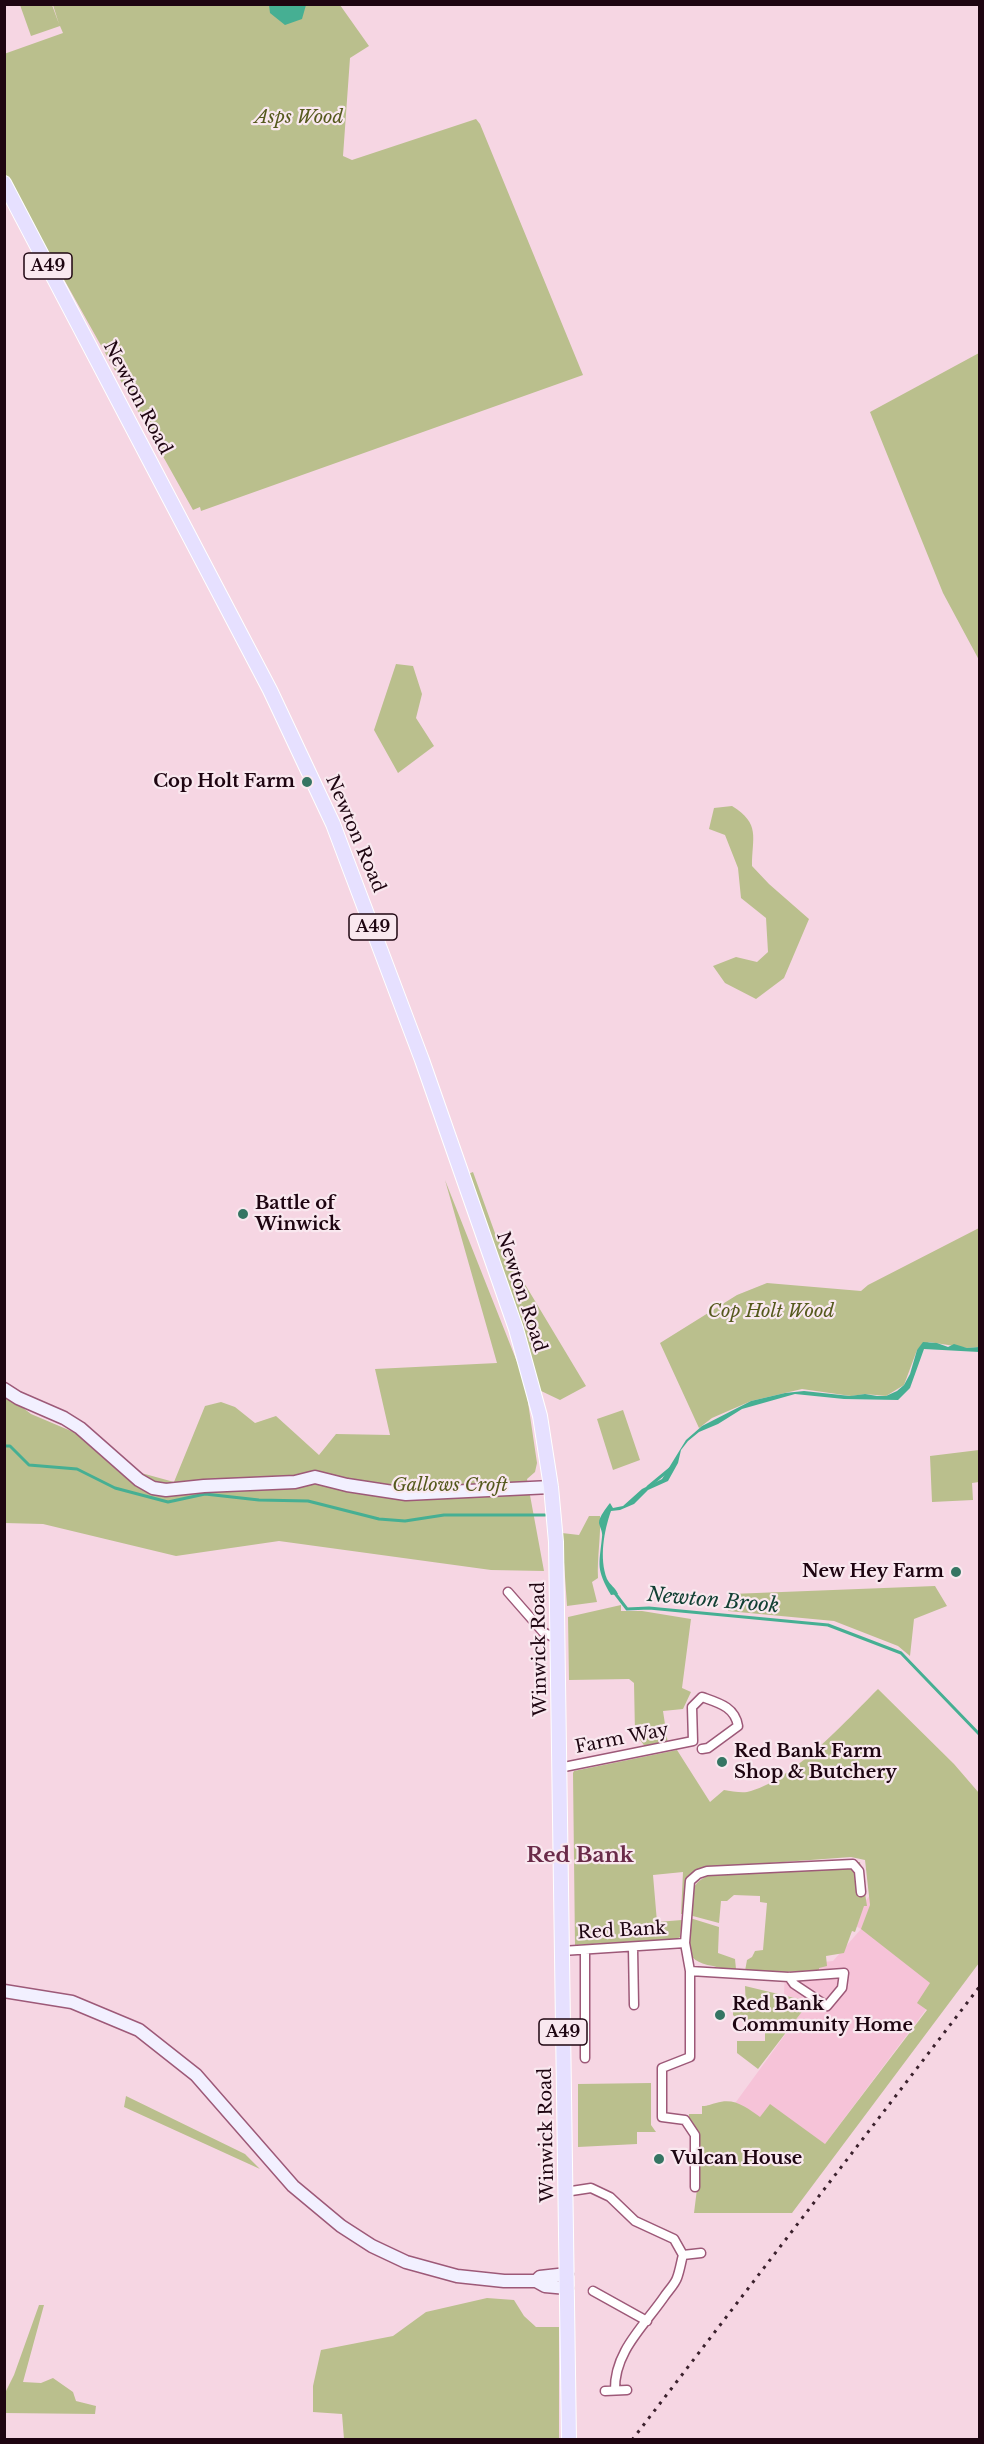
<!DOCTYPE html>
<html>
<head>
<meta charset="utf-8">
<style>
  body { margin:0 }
  #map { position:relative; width:984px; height:2444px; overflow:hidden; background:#f6d6e3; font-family:"Libre Baskerville",serif }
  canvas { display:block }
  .frame { position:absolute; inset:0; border:6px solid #1e0511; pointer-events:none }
</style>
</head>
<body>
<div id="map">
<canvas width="984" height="2444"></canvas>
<div class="frame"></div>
</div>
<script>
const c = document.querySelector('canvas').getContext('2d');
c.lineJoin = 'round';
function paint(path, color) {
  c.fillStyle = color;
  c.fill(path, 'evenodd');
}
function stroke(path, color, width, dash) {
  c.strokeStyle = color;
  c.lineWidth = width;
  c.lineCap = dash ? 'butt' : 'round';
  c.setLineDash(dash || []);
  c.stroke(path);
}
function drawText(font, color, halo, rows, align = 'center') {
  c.font = font + ' "Libre Baskerville",serif';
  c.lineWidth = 4.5;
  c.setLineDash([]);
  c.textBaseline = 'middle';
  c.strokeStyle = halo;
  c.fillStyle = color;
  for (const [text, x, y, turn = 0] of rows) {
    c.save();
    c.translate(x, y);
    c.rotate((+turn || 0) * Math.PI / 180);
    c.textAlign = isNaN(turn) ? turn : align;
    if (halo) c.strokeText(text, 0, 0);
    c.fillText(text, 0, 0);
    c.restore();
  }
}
const built = new Path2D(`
  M951,1791l-14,204 -161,214 -59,-81 86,-118 -4,-11 -15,-4 1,-29 48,-5 28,-32 -12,-7z`);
const green = new Path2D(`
  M20,5h32l7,19 -6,-19h287l29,41 -19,12 -7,98 9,4 124,-41 4,5 103,251 -382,136 -1,-4 -7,3 -188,-336 -1,-120 59,-21 -3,-7 -29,10z
  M979,353v307l-36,-67 -73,-181z
  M396,664l17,2 9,28 -6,24 18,28 -36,27 -24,-43z
  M732,806c29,18 20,31 20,60l17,18 40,35 -25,59 -28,21 -31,-16 -12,-17 23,-9 21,5 11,-10 -2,-34 -25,-20 -3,-30 -13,-33 -16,-6 5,-21z
  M473,1172l23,64 90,150 -26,14 -21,-10 -25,-89 -46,-127z
  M445,1180l80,202 12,81 -2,9 -8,7 17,92 -53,-1 -212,-29 -103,15 -133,-32 -38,-1 -1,-130 27,21 66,28 26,26 51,14 31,-76 16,-4 14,5 20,16 21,-7 43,39 17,-21 54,1 -15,-66 122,-6z
  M979,1228v119l-12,1 -38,-6 -12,8 -13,35 -18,11 -21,-2 -14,2 -49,-7 -51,12 -39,17 -13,10 -39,-85 77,-48 30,-12 94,8 7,-6z
  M623,1410l17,50 -27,10 -16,-51z
  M979,1450v32l-7,1 1,17 -41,2 -2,-46z
  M589,1516h11c1,21 -3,41 -2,62l-6,4 5,20 -30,4 -5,-73 17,2z
  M935,1586l12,20 -33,13 -4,37 -12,-10 -64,-25 -106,-10 3,-17z
  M621,1605v6h21l49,8 -9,69 9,4 -8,17 -20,2 5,33 -22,4 -11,-15 -1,-50 -5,-4 -60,1 -1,-63z
  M878,1689l76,75 25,29v170l-187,250h-98l3,-24 -1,-57 -8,-1 1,-17h13v-8c7,0 8,-2 14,-3 18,-6 30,4 44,14l10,-13 55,40 102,-134 -10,-7 13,-20 -69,-54 9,-24 -5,-45 -14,-3 -149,11 -12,6 -6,40h-3l2,-42 -30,3 4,47 25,-2 -2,17 -3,2 -102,6 -2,-172 1,-2 103,-21 33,52 14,-12c7,1 16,3 23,2 44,-10 99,-71 131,-103z
  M860,1862l7,44h-3l-9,26 -3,-1 -8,22 -18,3 1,10 -8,2v2l-71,4 -3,-3 2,-11 5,-3 3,-6 8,-1 4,-47 -7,-1v-6l-26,-1 -7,6h-6l-2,22 -30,-8c2,-10 1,-25 8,-32 22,-23 128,-20 163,-21z
  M690,1918l29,9 -1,26 17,6 1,10c-8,3 -15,-1 -23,-3 -32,-5 -25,-23 -23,-48z
  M745,1986l54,13 5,10 -46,60 -21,-16v-12h28v-22l-27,1 -5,-5v-6h13z
  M651,2083v42l5,7h-19v12l-59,3v-63z
  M126,2096l119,58 15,15 -136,-62z
  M487,2298l27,2 10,16 12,11h23v112h-215l-2,-25 -29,-2v-26l8,-36 72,-14 33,-24z
  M39,2305h5l-21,77 18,1 12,-5 20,14 3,9 20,5 -1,8 -90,-1v-20l9,-18z`);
const water = new Path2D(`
  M269,5v-1l37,1 -4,14 -17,6 -15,-12z
  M923,1342l14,1 11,4 6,-3 13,4 12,-1v5l-55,-3 -14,39 -12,12 -54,-1 -49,-5 -53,15 -24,15 -19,8 -11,9 -7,9 -3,13 -10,18 -20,9 -14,14 -14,6 -9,1c-7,20 -12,47 -4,68 3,6 8,8 11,15l-7,1c-15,-26 -12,-29 -9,-58 1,-5 -2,-9 -3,-14 0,-6 7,-15 11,-20l3,5 10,-2 19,-17 20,-10 24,-39 16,-14 49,-25 34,-8 19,-2 46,5 15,-2 12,2h9l11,-5 7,-6 6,-11 7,-24z`);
const stream = new Path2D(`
  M4,1446h6l19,19 48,4 38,19 53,14 37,-8 54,6 49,1 71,18 26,2 39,-6h101
  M648,1487l23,-19
  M614,1592l13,17 22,-1 179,17 73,28 79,82`);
const street = new Path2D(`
  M508,1592l35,40 14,7
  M559,1768l134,-27 -1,-34 10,-10c17,6 33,10 36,29l-30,22 -6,1
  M633,1948l1,57
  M562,1951l123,-8
  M585,1951v107
  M690,1971l99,6 55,-4 -2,15 -15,18 -33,-22 -5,-7
  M695,2187v-52l-10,-15 -23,-3v-49l28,-11v-86l-5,-28 5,-62 8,-7 9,-3 146,-7 6,7 2,21
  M565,2192l26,-4 19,9 25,24 39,18 9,16c-2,7 -3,15 -6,23 -2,6 -9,13 -13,19 -20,29 -50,55 -49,93
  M683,2255l18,-2
  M593,2291l54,30
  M605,2391l22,-1`);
const secondary = new Path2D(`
  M4,1389l14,9 46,20 16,10 59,52 14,8 13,2 38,-4 91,-4 20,-5 32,8 59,9 145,-7
  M4,1991l68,11 67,28 57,45 97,111 48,40 31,20 34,16 51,14 47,5h32l9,5 22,2
  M536,2281l4,-4 27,-3`);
const primary = new Path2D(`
  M4,183l266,507 63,134 89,236 94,269 24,87 11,71 5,55 13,898`);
const rail = new Path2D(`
  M632,2440l348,-454`);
const markers = [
  [307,782,6,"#357563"],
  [243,1214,6,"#357563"],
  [956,1572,6,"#357563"],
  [722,1762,6,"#357563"],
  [720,2015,6,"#357563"],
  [659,2159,6,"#357563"]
];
const shields = [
  [48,266,48],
  [373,927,48],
  [563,2032,48]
];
const shieldNames = [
  ["A49",48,266],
  ["A49",373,927],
  ["A49",563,2032]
];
const parkNames = [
  ["Asps Wood",299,118],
  ["Cop Holt Wood",771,1312],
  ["Gallows Croft",450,1486]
];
const streetNames = [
  ["Newton Road",137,398,62],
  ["Newton Road",355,834,67],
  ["Newton Road",521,1292,72],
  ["Winwick Road",540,1649,-91],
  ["Farm Way",622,1739,-11],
  ["Red Bank",622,1931,-3],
  ["Winwick Road",547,2135,-91]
];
const poiNames = [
  ["Cop Holt Farm",295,782,"right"],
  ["Battle of",255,1204],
  ["Winwick",255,1225],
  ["New Hey Farm",944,1572,"right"],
  ["Red Bank Farm",734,1752],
  ["Shop & Butchery",734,1773],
  ["Red Bank",732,2005],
  ["Community Home",732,2026],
  ["Vulcan House",671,2159]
];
const waterNames = [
  ["Newton Brook",713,1601,5]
];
const quarterNames = [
  ["Red Bank",580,1856]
];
paint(built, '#f6c3d8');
paint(green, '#babf8d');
paint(water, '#46af93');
stroke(stream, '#46af93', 3);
stroke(street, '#9d5978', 11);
stroke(secondary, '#9d5978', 15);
stroke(primary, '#fff', 16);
stroke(street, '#fff', 8);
stroke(secondary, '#f2f0ff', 12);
stroke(primary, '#e6e0ff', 14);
stroke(rail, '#3b212d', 3, [3, 6]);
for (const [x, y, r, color] of markers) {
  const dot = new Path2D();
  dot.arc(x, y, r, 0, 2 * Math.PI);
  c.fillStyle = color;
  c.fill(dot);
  stroke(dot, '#f9e8ef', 2);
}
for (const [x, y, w] of shields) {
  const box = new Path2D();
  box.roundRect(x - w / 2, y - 13, w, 26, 4.5);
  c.fillStyle = '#f9e8ef';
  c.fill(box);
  stroke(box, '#1e0511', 1.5);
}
drawText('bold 16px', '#1e0511', null, shieldNames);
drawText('italic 18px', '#55591d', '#f9e8ef', parkNames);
drawText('18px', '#1e0511', '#f9e8ef', streetNames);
drawText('bold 18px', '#1e0511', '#f9e8ef', poiNames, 'left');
drawText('italic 20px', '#124034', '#f9e8ef', waterNames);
drawText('bold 21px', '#6a2b49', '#f9e8ef', quarterNames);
</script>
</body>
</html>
